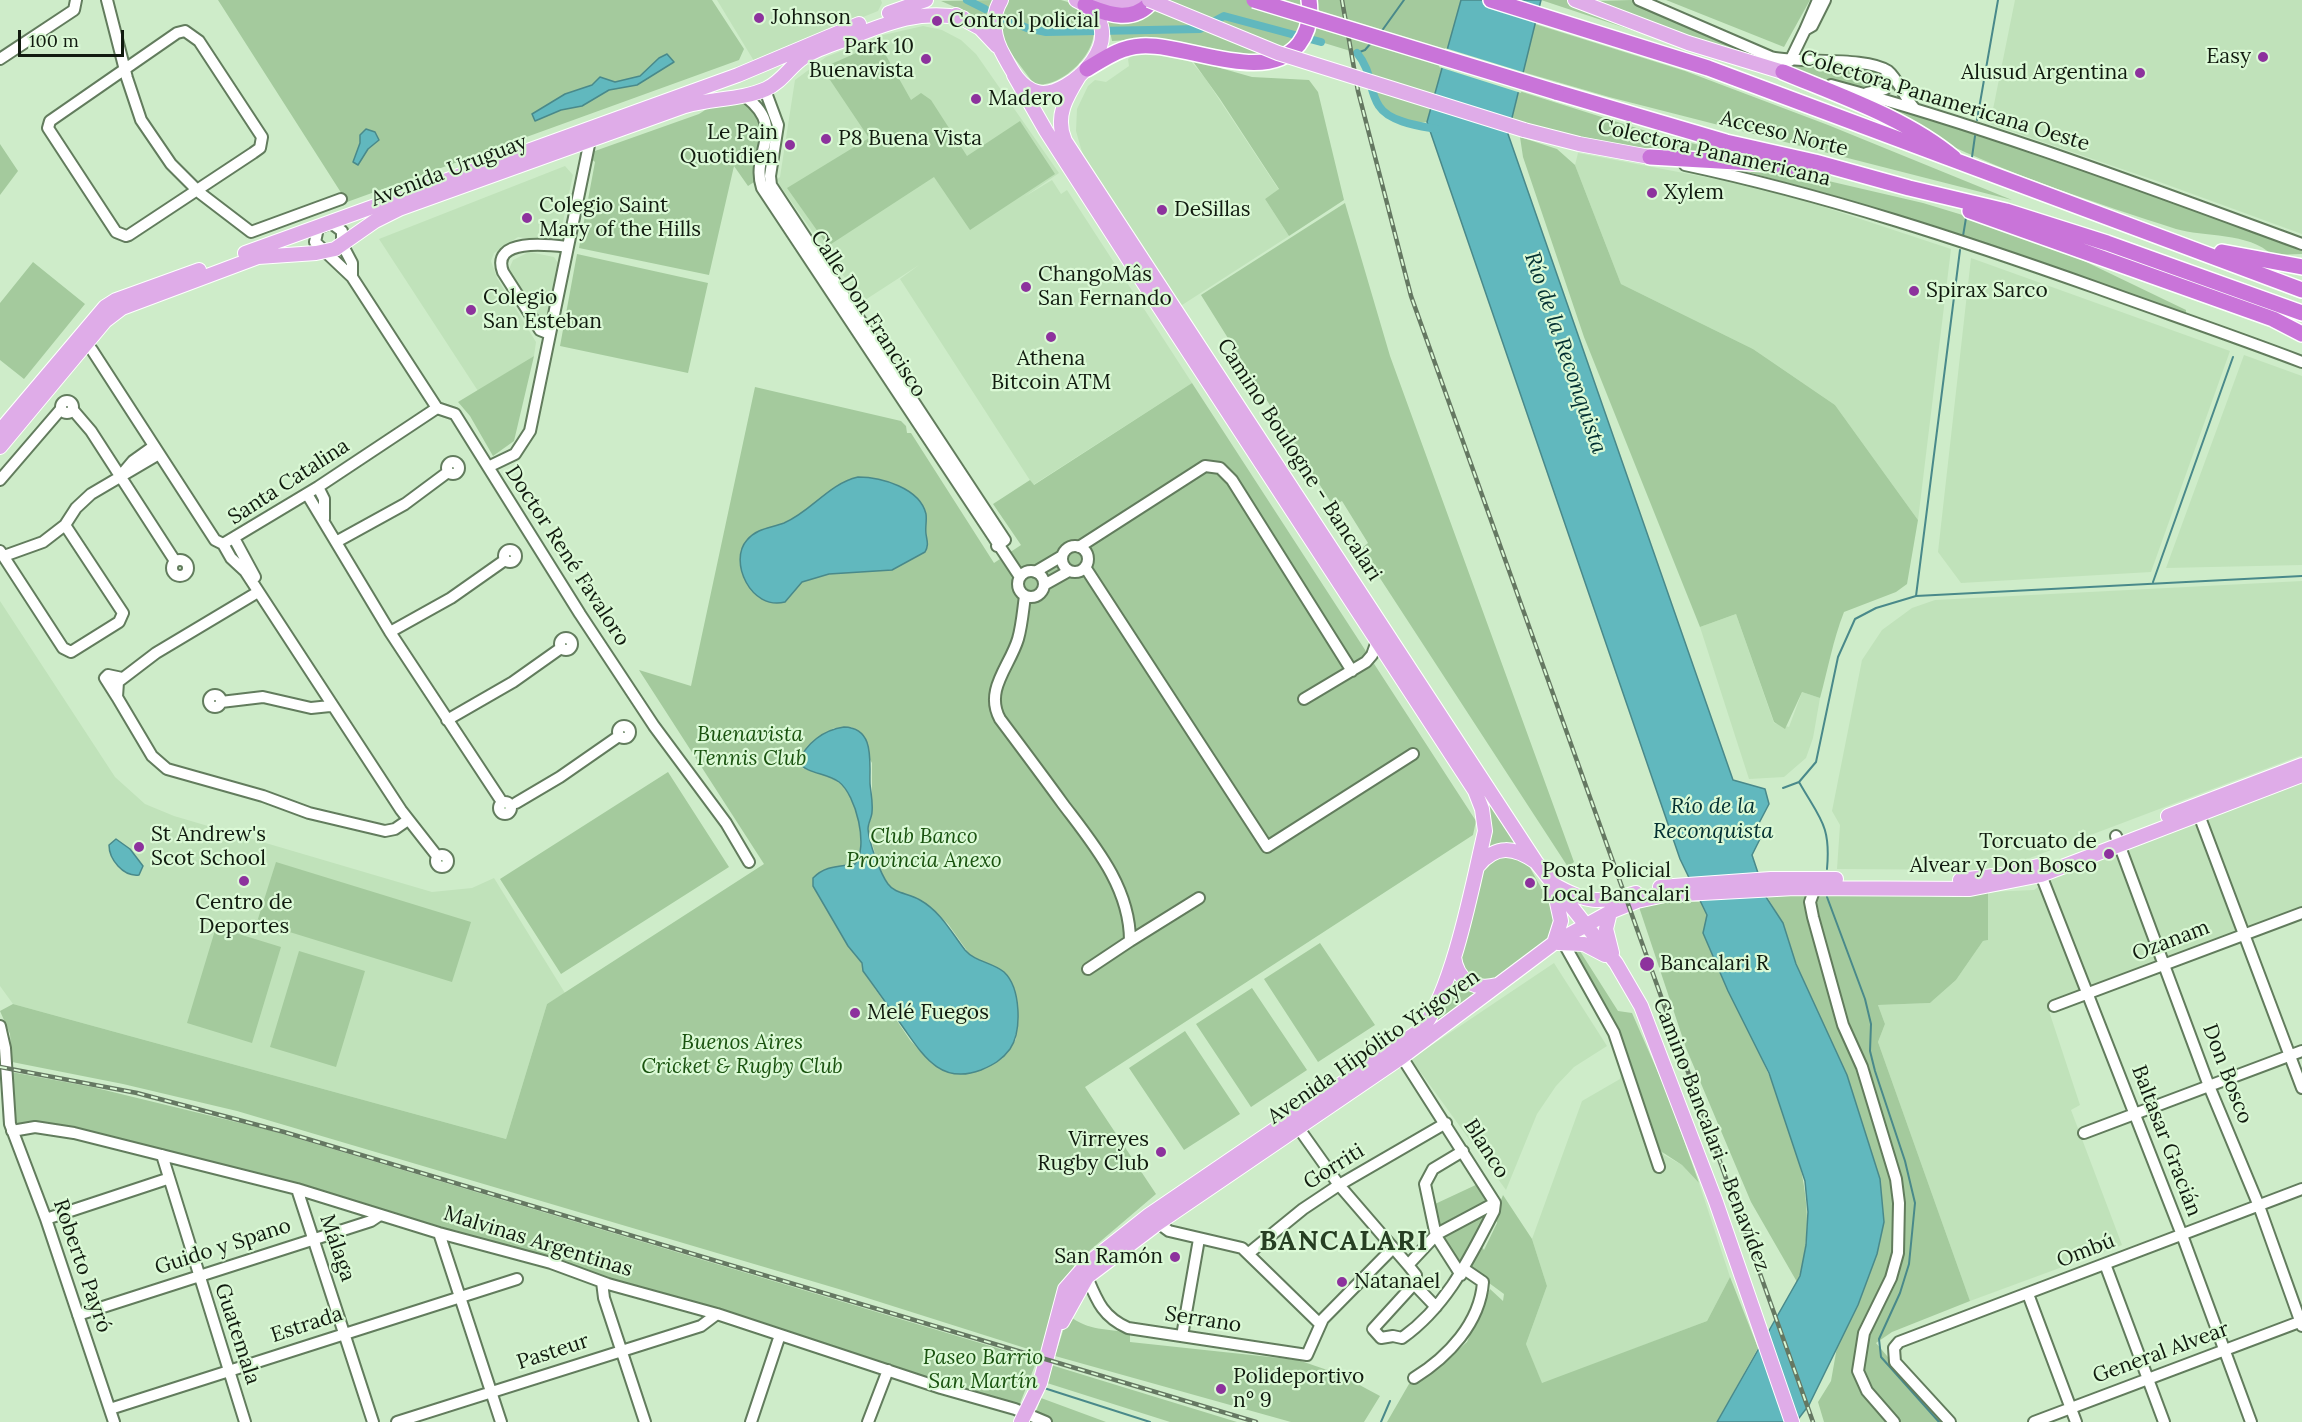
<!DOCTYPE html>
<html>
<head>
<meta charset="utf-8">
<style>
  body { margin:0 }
  #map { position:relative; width:2302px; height:1422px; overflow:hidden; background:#ceecc9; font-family:Lora,serif }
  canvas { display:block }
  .scale { position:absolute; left:18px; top:30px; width:106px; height:27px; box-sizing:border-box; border:3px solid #111b0f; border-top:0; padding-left:8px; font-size:18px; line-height:21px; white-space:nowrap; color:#111b0f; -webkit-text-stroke:4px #dbf9d6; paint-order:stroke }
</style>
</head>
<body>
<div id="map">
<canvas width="2302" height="1422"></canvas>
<div class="scale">100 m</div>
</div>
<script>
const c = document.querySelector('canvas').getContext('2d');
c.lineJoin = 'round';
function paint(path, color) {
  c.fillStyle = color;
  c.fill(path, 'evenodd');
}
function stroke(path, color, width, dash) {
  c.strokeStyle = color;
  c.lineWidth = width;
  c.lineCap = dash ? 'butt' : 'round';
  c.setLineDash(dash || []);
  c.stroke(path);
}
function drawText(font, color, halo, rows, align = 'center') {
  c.font = font + ' Lora,serif';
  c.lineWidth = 4.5;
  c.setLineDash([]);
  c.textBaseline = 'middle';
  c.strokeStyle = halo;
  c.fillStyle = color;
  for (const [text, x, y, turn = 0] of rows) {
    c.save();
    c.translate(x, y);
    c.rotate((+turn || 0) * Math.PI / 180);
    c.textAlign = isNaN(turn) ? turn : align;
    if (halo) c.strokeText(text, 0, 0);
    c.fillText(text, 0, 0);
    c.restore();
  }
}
const built = new Path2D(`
  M717,0h164l1,3 -4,8 -124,50z
  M2015,0h287v234l-145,-53 -167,-57z
  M923,26l19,4 19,10 15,14 83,119 -35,24 28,-17 9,14 6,-4 125,193 -159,102 -133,-206 19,-14 -57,37 -86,-122 4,-3 15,-97 31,-23 53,-21z
  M1147,53l43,7 15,18 74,112 -14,9 24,37 -110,71 -95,-148 -8,-28 1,-22 11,-23 7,-6 11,2 23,-16 -1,-7 4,-3z
  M1578,153l164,31 64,17 145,48 -33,271 -83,-115 -82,-56 -132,-65 -46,-119z
  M565,166l8,9 -14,65 -6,2 -35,-5 -24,16 -3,8 6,17 39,64 -2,14 -56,35 -99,-152z
  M529,252l25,5 4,6 -10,51 -5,6 -6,-4 -28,-47 4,-9z
  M1971,258l259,93 -79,221 -190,11 -23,-31z
  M2244,355l58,21v189l-136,3z
  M2302,581v174l-280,106 -40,9 -145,-1 3,-44 -8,-14 30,-151 20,-30 30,-22 23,-8z
  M0,601l115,176 30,27 29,12 258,76 40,-4 22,-10 71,115 -18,11 -41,135 -493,-135 -13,-18z
  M1736,614l38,109 15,4 13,-35 18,6 -7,40 -7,20 -22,19 -35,2 -49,-152z
  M2302,780v129l-255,96 33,100 -9,5 51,135 -152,56 -92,-259 7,-18 -7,-19 52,-2 26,-23 27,-39 5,-1v-48l46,-2 21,-15z
  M1554,963l53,83 -33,21 -18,19 -19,28 -31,76 -95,-131z
  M1629,1068l35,87 18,10 17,18 31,94 -23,44 -165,63 -16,-40 21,-58 -15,-47 50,-138 38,-22 1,-5z`);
const green = new Path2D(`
  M218,0h494l32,49 -5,11 -392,142z
  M993,0l-8,24 -21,-13 -23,-10z
  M1006,0c17,0 39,0 55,0 72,19 8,92 -27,84l-30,-40 -5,-31z
  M1156,0h147c1,33 -9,39 -33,58l-140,-18 -18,1 -5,-23z
  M1309,0h152l-34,122 -15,2 -28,-12 -6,-7 -12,-40 -9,-12 -36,-11 -15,-11z
  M1541,0h32l101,44z
  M1631,0l118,52 133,18 1,15 -19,4 -96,-24 -171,-64z
  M1666,0h144l-26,47z
  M1535,24l150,47 143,54 184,75 -403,-103 -86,-25z
  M879,43l32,57 10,-7 10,7 36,56 53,-35 35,53 -85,56 -36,-53 -106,69 -41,-58 82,-50 -47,-70z
  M1192,60l60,17 57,3 9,12 26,108 -55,36 -24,-37 14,-10 -59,-90z
  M1519,91l143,45 108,26 -125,-10 -88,-17 -46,-14z
  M1861,97c149,45 295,98 441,151v6l-30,1c-23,-23 -69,-18 -96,-26 -80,-26 -163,-53 -239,-90 -26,-12 -51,-28 -76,-42z
  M746,100l18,25 -7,55 -9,6 -14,-20 -25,109 -130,-27 16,-86 -5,-4 2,-6 107,-38 14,-9z
  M1520,137l37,12 18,16 46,119 132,65 82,56 83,115 -11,64 -11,8 -52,20c-11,28 -16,57 -24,86l-18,-6 -17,37 -11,-7 -38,-108 -36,13 -116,-290 -61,-180z
  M0,144l18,27 -18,24z
  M1692,161l72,5 159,37 89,27 41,16 133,64v4l-343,-116 -95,-26z
  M1345,203l45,153 184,506 -6,5 -207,-318 7,-6 -26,-42 -9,5 -132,-211z
  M577,254l131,29 -20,90 -128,-27z
  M33,262l52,42 -61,75 -24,-19v-57z
  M534,356l-20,85 -21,15 -23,-40 -12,-14z
  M1192,383l284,438 -3,14 -388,252 71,107 -81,69 -31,91 -202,-64 -605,-179 -114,-27 -111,-22 -2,-28 -10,-23 13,-7 493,135 41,-135 217,-140 -125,-194 52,16 64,-299 146,34 5,5 1,7h4l83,130 27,-18 -28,-41 37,-24 4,5zM852,727l20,36v51l-4,15 12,42 11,17 37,17 20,19 22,31 21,11 20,20 6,27 -1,26 -13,19 -25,13 -26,1 -10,-3 -10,-5 -22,-24 -47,-69 -1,-8 -14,-17 -35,-60 4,-12c15,-8 22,-7 38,-10 14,-17 1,-70 -17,-82 -10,-7 -24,-10 -36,-14l8,-24 24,-16z
  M1332,559l191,286 -35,4 2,-23z
  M668,772l61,95 -168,107 -61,-95z
  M1512,854l17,12 28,50 -7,23 -59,42 -7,2 -20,-10 -6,-21 24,-81 11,-13z
  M276,862l195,60 -19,60 -195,-60z
  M1821,892l137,5 30,-5v48l-5,1 -27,39 -26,23 -52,2 7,19 -7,18 92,259 -78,31 -16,11 67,79h-119l-6,-20 13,-21 6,-34 21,-42 19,-51 7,-32 -4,-43 -33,-104 -51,-111 -13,-41 -17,-28z
  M1671,901l30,1c2,3 5,9 6,12 1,8 -5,15 -2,23 38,91 119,217 99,318 -1,9 -2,19 -7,27l-46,-80 -65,-154 -47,-141z
  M216,927l65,20 -29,96 -65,-20z
  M1320,943l55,82 -57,37 -54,-83z
  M1578,948l40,63 14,2 35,80 32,90 -17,-18 -23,-15 -86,-199z
  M299,951l66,20 -29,96 -66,-20z
  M1454,977l9,8 18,7 -67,52z
  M1252,988l55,82 -56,37 -55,-83z
  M1185,1031l55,83 -56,36 -55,-82z
  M11,1072l81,15 177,43 768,230 -18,46 -417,-125 -45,-19 -521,-137 -21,-1z
  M1480,1183l10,17 -52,26 -3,-22z
  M1503,1195l29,44 15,47 -21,58 16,39 165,-62 23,-44 28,71 -41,74h-330l22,-38 28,-15 30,-27 23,-53 13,12 1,-7 -34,-25 11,-23 3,4 13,-27 -2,-7z
  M1487,1213l-24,55 -21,-28 1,-4z
  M1068,1315c22,17 38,13 62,18v9l168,18 41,14 41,22 -16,26h-73l-236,-66z
  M1051,1365l186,57h-67l-123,-39z
  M1041,1398l65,24h-55l-15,-10z`);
const water = new Path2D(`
  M1461,0h80l-33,134 225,646 32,9 4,15 -11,21 2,14 -8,16 14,42 17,26 13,41 51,111 33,104 4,43 -7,32 -19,51 -49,100 -13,17h-79l83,-146 6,-31 2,-33 -3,-31 -36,-108 -41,-82 -25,-58 4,-18 -27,-56 -253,-737z
  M667,54l7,8 -37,23 -28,5 -27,16 -21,4 -26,11 -3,-7 33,-20 27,-9 8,-8 15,5 25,-6 19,-18z
  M366,129l9,3 4,8 -11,9 -10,16 -5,-3 7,-19v-8z
  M858,477c23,0 62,11 68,37 1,7 -1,13 0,20 1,7 3,11 -1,18l-33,18 -63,4 -27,8 -17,20c-34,9 -57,-41 -38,-62 10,-12 24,-12 37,-17 28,-12 44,-39 74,-46z
  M844,727c32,1 25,36 26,57 1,10 3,18 2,28 0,5 -4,11 -4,17 1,14 12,44 20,55 7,10 21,9 32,16 21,12 31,32 45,50 10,12 27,12 39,22 17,16 18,59 6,77 -8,11 -17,16 -29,21 -39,15 -57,-13 -76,-40 -14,-20 -28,-40 -42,-59l-1,-8 -14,-17 -35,-60v-8c13,-13 26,-11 42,-14 14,-17 1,-69 -16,-82 -12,-9 -32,-8 -41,-20 9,-19 25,-32 46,-35z
  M116,839l14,10 13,17 -4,9c-16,2 -30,-16 -30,-30z`);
const pier = new Path2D(`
  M1445,48l81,25 -5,20 -82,-26z`);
const stream = new Path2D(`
  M1381,32l23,-32
  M1357,53l8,-3 6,-7
  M1977,120l21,-120
  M1972,157l3,-21
  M1963,236l3,-18
  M2153,582l80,-225
  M1916,596l44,-346
  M1799,782c21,37 32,43 28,87
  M1783,788l16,-6 17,-20 22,-105 17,-38 21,-11 40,-12 386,-20
  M1827,897l38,102 6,25 -1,27 5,20 30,90 10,42 -6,61 -9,29 -21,46 2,18 58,65
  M1044,1388l106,34
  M1381,1422l9,-21`);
const canal = new Path2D(`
  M967,0l18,9
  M1005,19l22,9 19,4 154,-3 24,-13 97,26
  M1357,53c16,19 11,37 22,53 10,16 41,20 57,23`);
const minor = new Path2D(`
  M107,0l20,78 14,42 30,44 29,29 51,39 90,-33
  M1639,0l132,57c30,7 95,-1 117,14 10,8 17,28 27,38
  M1818,0l-13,30 7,-4 13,-26
  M185,31l14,10 63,96 -2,11 -7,5 -124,82 -3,1 -10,-4 -68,-104 2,-7 127,-88z
  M0,59l74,-49 2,-10
  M1790,61l15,-31
  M1831,85c160,43 315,102 471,159
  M765,90l13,35 -8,51 1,9 234,355 -8,6
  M1867,93l18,-4 3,-8 -2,-11
  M746,97c42,33 4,55 16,91l258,389
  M1685,165c141,30 277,75 412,123 69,25 137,48 205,74
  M331,223l11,8v13l10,19v14l-37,-35 3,-14z
  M352,277l85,131
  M550,334l-10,-4 -37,-58c-13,-35 48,-27 65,-25
  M80,339l12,11 123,190 8,4 95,-57 119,-79
  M61 407a6 6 0 1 1 12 0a6 6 0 1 1-12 0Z
  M437,408l18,6 125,200 74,112 72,97 23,39
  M73,410l18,21 84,130
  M447 468a6 6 0 1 1 12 0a6 6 0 1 1-12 0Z
  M488,467l27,-13 15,-23 60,-291
  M122,474l11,-13 21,-15
  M0,480l61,-71
  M318,487l6,12v20
  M307,494l83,138 110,167
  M235,540l20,37
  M336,542l69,-38 43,-32
  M223,544l8,14 14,13 156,239 36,46
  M1062 559a13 13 0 1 1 26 0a13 13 0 1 1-26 0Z
  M1079,547l126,-81 15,2 12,12 120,191
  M504 556a6 6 0 1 1 12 0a6 6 0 1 1-12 0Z
  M0,551l63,97 8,4 48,-30 4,-9 -58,-88
  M4,556l39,-14 22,-17 11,-17 15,-14 68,-40
  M172 568a8 8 0 1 1 16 0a8 8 0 1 1-16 0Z
  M1085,567l182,280 146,-93
  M1018 584a13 13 0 1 1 26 0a13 13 0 1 1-26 0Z
  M1035,572l27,-16
  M1044,585l25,-14
  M258,592l-102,61 -38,29 -1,15 35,59 15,13 96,27 46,17 76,18 10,-2 13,-9
  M1025,596c-2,14 -3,29 -7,43 -8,27 -34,51 -18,80 21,28 42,56 63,85 31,41 67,83 67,137l-42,28
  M390,632l61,-34 54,-38
  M560 644a6 6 0 1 1 12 0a6 6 0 1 1-12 0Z
  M209 701a6 6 0 1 1 12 0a6 6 0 1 1-12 0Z
  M117,697l-12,-19 3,-3 14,3
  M1304,699l62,-37 6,-7 5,-14
  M221,702l42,-5 48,11 19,-2
  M447,720l66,-38 48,-34
  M618 732a6 6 0 1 1 12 0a6 6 0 1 1-12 0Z
  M499 808a6 6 0 1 1 12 0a6 6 0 1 1-12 0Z
  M516,803l44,-26 59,-41
  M2199,815l103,273
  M2116,836l93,250 50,120 43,120
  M436 861a6 6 0 1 1 12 0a6 6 0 1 1-12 0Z
  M2041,875l141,360 69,187
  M1815,888l-5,14 3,15 30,108 19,42 34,112 3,24 -1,50 -7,25 -27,55 -6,38 9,20 27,31
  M1130,941l69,-43
  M1563,942l51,91 45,134
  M2054,1006l248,-93
  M0,1026l5,22 5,76 36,95 68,203
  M1398,1051l97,152 -1,8c-25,48 -47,95 -92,127l-9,-2 -12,2 -8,-9 41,-45
  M1295,1123l44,62 69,80 8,10 -2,9 22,23
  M12,1131l23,-4 39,6 223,56 142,44 112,30 57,21 109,30 224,74 74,21 31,13
  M2084,1133l218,-82
  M162,1155l83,267
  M297,1189l76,233
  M46,1219l121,-40
  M1154,1220l15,11 73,17 78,76
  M439,1233l62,189
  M1249,1253l54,-44 36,-24 107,-62
  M2105,1264l59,158
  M1408,1265l29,-31 58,-31
  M1461,1275l-25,-39 -11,-52 8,-15 30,-18
  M1087,1277c10,24 16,40 41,51l179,27 16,-36 70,-71
  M602,1282l2,16 41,124
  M2028,1294l48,128
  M78,1315l293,-94 9,-6
  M1182,1336l17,-97
  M1414,1378c34,-21 66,-55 69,-96l-19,-13
  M110,1409l407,-130
  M397,1422l304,-96 16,-12
  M751,1422l29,-87
  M868,1422l20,-52
  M1950,1422l-55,-60 -1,-14 5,-6 403,-153
  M2034,1422l268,-101`);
const major = new Path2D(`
  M1001,0c-11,18 -7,39 3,56 8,15 16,31 33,36 31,9 104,-61 39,-92
  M1100,0c14,7 27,11 41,0
  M1575,0l113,43 95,29
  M889,13l37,-13
  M956,15l24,13 17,18
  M1014,75l32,56 110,171 319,489 7,18 3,22c-12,52 -32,158 -63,198l-273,186 -63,50 -21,24 -25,94 -19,39
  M1080,75c-13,21 -26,41 -15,66l471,721
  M1524,130l55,14 71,13
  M245,253l493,-178 121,-51
  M0,431l105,-124 11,-7 83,-30
  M0,447l105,-126 17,-13 136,-51 58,-4 19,-4 40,-28 24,-12 286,-103c27,-8 56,-6 81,-17 16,-7 24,-23 38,-32 13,-8 29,-13 43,-18 40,-16 73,-30 116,-21
  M2168,816l134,-51
  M1478,866c18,-22 36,-19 58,-4l80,101 25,43 75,196 76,220
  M1960,880l42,-5 36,-9
  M1553,884c33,19 47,20 83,9
  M1660,887l111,-8h65
  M1554,889l7,32 -7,22
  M1610,912l-4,17 6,24
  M1558,943l26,1 21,11
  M1454,957c3,23 20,34 43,28
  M1062,1322l25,-45 70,-53 245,-167 152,-114 56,-31 27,-11 28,-6 130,-7 175,1 71,-14 261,-100`);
const highway = new Path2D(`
  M1491,0l217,68 594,222
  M1085,5c24,10 49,19 68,-5
  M1087,69c17,-10 33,-22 54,-23 46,-3 124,40 158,-2 10,-13 12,-29 10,-44
  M1783,72c55,23 125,47 171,86
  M1556,92l170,50 89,20 94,26 97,23 101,32 195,70
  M1650,157l121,7 34,5
  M1970,211l303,108 29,15
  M2222,252l80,15`);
const rail = new Path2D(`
  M1342,0l16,91 53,205 402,1126
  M0,1067l137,26 147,39 972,290`);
const majorBridge = new Path2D(`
  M1149,0l129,53 246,77`);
const highwayBridge = new Path2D(`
  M1254,0l302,92`);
const markers = [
  [759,18,6,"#8d329d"],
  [937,21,6,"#8d329d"],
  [2263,57,6,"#8d329d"],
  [926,59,6,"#8d329d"],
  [2140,73,6,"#8d329d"],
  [976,99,6,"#8d329d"],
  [826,139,6,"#8d329d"],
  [790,145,6,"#8d329d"],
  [1652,193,6,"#8d329d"],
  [1162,210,6,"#8d329d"],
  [527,218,6,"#8d329d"],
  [1026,287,6,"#8d329d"],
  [1914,291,6,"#8d329d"],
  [471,310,6,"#8d329d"],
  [1051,337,6,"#8d329d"],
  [139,847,6,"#8d329d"],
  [2109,854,6,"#8d329d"],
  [244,881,6,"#8d329d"],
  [1530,883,6,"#8d329d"],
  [1647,964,8,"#8d329d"],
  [855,1013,6,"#8d329d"],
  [1161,1152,6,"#8d329d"],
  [1175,1257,6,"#8d329d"],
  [1342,1282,6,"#8d329d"],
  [1221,1389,6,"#8d329d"]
];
const poiNames = [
  ["Johnson",771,18],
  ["Control policial",949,21],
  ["Park 10",914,47,"right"],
  ["Buenavista",914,71,"right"],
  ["Easy",2251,57,"right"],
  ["Alusud Argentina",2128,73,"right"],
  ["Madero",988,99],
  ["Le Pain",778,133,"right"],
  ["Quotidien",778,157,"right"],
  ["P8 Buena Vista",838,139],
  ["Xylem",1664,193],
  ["Colegio Saint",539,206],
  ["Mary of the Hills",539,230],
  ["DeSillas",1174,210],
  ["ChangoMâs",1038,275],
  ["San Fernando",1038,299],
  ["Spirax Sarco",1926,291],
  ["Colegio",483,298],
  ["San Esteban",483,322],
  ["Athena",1051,359,"center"],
  ["Bitcoin ATM",1051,383,"center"],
  ["St Andrew's",151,835],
  ["Scot School",151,859],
  ["Torcuato de",2097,842,"right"],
  ["Alvear y Don Bosco",2097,866,"right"],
  ["Posta Policial",1542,871],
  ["Local Bancalari",1542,895],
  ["Centro de",244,903,"center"],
  ["Deportes",244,927,"center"],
  ["Bancalari R",1660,964],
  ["Melé Fuegos",867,1013],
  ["Virreyes",1149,1140,"right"],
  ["Rugby Club",1149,1164,"right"],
  ["San Ramón",1163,1257,"right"],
  ["Natanael",1354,1282],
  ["Polideportivo",1233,1377],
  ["n° 9",1233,1401]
];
const streetNames = [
  ["Colectora Panamericana Oeste",1945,101,17],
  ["Acceso Norte",1784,134,14],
  ["Colectora Panamericana",1714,153,13],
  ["Avenida Uruguay",449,171,-21],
  ["Calle Don Francisco",868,314,57],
  ["Camino Boulogne - Bancalari",1299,460,57],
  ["Santa Catalina",289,482,-33],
  ["Doctor René Favaloro",567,556,57],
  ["Ozanam",2171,941,-21],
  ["Avenida Hipólito Yrigoyen",1374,1047,-35],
  ["Don Bosco",2227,1074,69],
  ["Camino Bancalari - Benavídez",1711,1135,69],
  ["Baltasar Gracián",2166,1141,69],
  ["Blanco",1486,1149,57],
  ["Gorriti",1334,1167,-32],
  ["Malvinas Argentinas",538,1242,17],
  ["Guido y Spano",223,1247,-18],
  ["Málaga",337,1248,71],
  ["Ombú",2086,1251,-21],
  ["Roberto Payró",82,1266,71],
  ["Serrano",1203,1320,9],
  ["Estrada",307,1325,-18],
  ["Guatemala",237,1334,72],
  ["Pasteur",553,1352,-18],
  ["General Alvear",2161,1353,-20]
];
const parkNames = [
  ["Buenavista",750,735],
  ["Tennis Club",750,759],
  ["Club Banco",924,837],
  ["Provincia Anexo",924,861],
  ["Buenos Aires",742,1043],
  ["Cricket & Rugby Club",742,1067],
  ["Paseo Barrio",983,1358],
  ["San Martín",983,1382]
];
const waterNames = [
  ["Río de la Reconquista",1565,353,71],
  ["Río de la",1713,807],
  ["Reconquista",1713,832]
];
const districtNames = [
  ["BANCALARI",1344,1242]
];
paint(built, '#c0e2ba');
paint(green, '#a4ca9d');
paint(water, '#61b8be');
stroke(water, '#49898a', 1.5);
paint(pier, '#ceecc9');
stroke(stream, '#49898a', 2);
stroke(canal, '#61b8be', 8);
stroke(minor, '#627c5d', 14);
stroke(major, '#fff', 16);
stroke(highway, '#fff', 18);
stroke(minor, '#fff', 10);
stroke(major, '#dface8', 14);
stroke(highway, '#c974d9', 15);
stroke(rail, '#657862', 4.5);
stroke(rail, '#dbf9d6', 2, [7]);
stroke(majorBridge, '#fff', 16, []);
stroke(highwayBridge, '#fff', 18, []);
stroke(majorBridge, '#dface8', 14);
stroke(highwayBridge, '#c974d9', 15);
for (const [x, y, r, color] of markers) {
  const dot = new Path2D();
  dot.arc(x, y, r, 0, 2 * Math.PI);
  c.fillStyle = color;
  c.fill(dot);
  stroke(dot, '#dbf9d6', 2);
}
drawText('21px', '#111b0f', '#dbf9d6', poiNames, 'left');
drawText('21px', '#111b0f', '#dbf9d6', streetNames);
drawText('italic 21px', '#19520f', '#dbf9d6', parkNames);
drawText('italic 22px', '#033032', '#dbf9d6', waterNames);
c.letterSpacing = '1.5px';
drawText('bold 27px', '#273f23', '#dbf9d6', districtNames);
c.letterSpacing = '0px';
</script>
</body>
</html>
